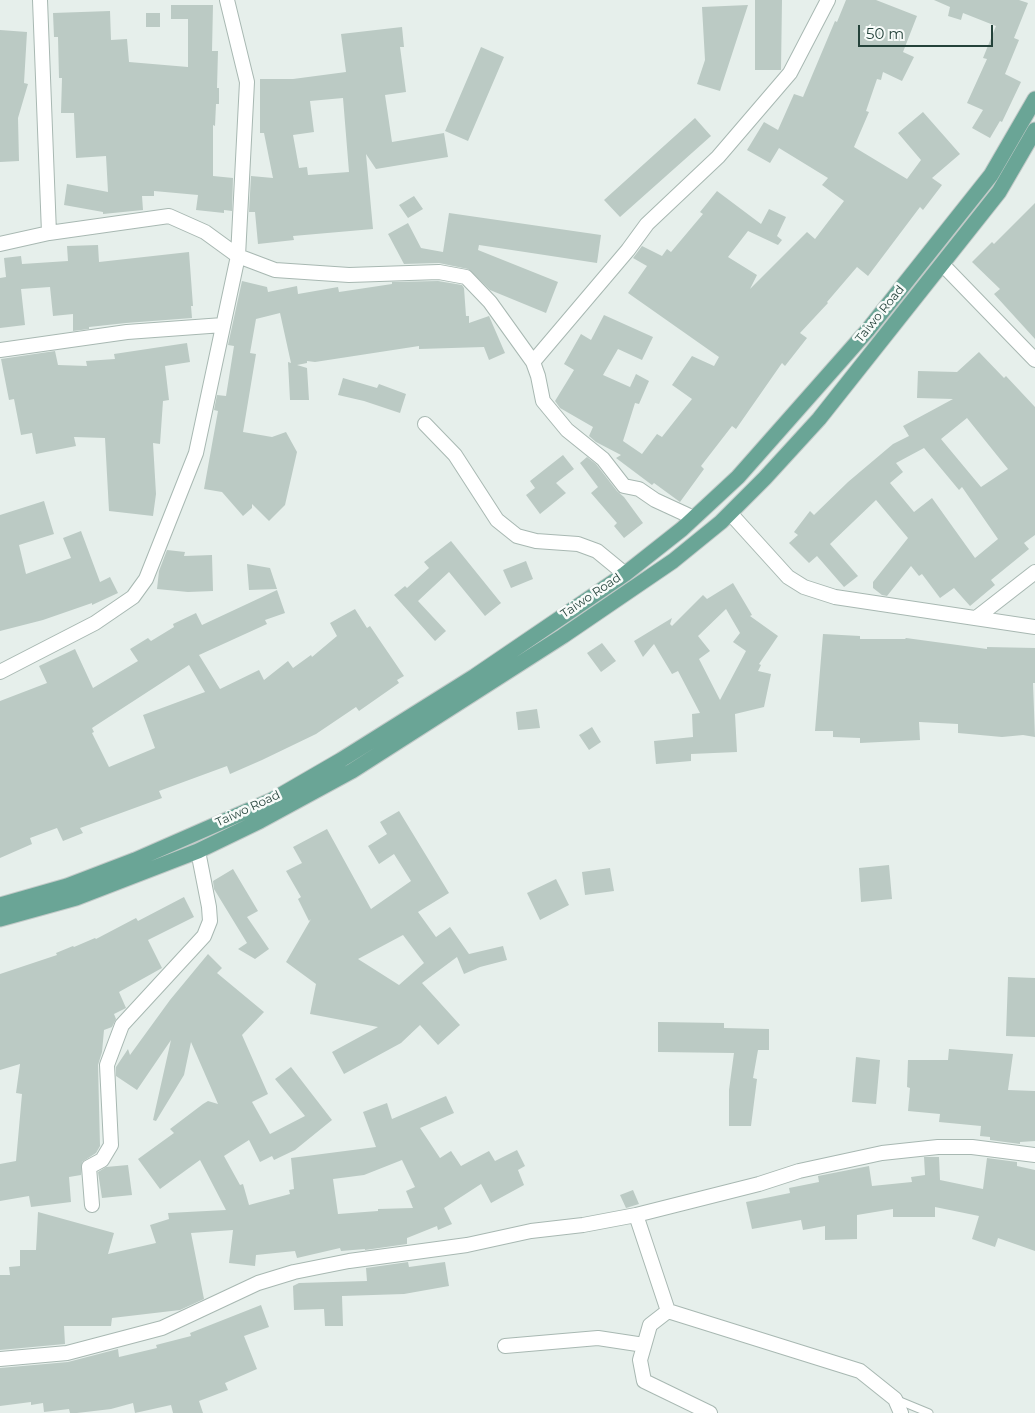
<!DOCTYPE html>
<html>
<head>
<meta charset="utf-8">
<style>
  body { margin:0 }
  #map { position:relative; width:1035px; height:1413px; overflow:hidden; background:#e6efeb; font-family:Montserrat,sans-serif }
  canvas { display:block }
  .scale { position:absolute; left:858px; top:25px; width:135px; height:22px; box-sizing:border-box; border:2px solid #24423a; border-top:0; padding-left:6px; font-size:15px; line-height:18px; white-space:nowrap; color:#24423a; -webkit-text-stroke:4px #f7fbf9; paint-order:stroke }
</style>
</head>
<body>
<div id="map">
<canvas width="1035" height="1413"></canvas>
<div class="scale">50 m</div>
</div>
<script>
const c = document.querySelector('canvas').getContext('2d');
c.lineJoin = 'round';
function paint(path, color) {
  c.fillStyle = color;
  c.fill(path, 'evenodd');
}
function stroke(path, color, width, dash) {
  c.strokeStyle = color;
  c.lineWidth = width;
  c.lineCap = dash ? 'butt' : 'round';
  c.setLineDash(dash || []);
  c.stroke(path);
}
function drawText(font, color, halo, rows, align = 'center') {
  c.font = font + ' Montserrat,sans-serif';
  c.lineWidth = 5;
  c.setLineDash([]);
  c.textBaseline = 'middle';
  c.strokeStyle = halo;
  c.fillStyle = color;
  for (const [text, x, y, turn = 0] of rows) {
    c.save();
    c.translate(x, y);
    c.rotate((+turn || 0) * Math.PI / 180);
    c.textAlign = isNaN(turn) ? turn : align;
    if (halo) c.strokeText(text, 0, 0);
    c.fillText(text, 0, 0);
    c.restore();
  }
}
const building = new Path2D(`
  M755,0h27l-1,70h-26z
  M846,0h30l41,16 -14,36 11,5 -12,24 -19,-9 -2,8 -4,-1 -11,32 3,1 -15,35 53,32 14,-19 -23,-27 25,-21 37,42 -28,24 10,7 -19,25 -3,-3 -52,69 -11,-9 -30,35 1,1 -28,30 7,5 -22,28 -3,-3 -46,66 -4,-3 -31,40 3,3 -24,33 -26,-19 -2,2 -36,-27 5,-3 -25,-13 -7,-6 4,-9 -33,-19 -5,-7 19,-31 -10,-6 17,-30 10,6 13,-25 49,22 -11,23 -24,-11 -15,26 27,12 6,-13 13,7 -10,23 -4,-1 -12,38 19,13 15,-20 5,3 30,-38 -20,-14 20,-29 22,10 5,-9 -91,-64 19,-27 -14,-8 9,-12 20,10 5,-7 4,3 32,-38 -3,-2 17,-21 44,33 8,-15 17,8 -9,19 5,4 -4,5 -30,-14 -20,26 29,18 -7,14 57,-57 8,7 29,-38 -22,-16 6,-7 -49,-30 -9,15 -23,-13 17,-28 14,8 16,-36 9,3 32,-76 2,1z
  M934,0h85l9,3 -14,35 5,2 -14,34 16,8 -19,40 -2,-1 -10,17 -18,-10 11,-18 -16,-7 20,-44 -4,-1 13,-32 -33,-13 -2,7 -13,-4 2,-9z
  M171,5h42l-1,46h6l-1,37h2v16h-3l-1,22 -2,-1v51l20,2 -1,33 -8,-1v3l-28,-3 2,-15 -44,-4v5h-12l1,14 -40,4v-2l-39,-7 3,-21 41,8 -2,-36 -30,2 -2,-45h-13l1,-35h-3l-1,-41h-4l-1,-24 57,-2 1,29 16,-1 2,23 59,5v-48h-17z
  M748,5l-28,86 -23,-7 8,-24 -3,-53z
  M146,13h14v14h-14z
  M402,27l2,20h-4l6,45 -21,3 7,47 52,-9 4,24 -72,12 -10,-15 7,75 -80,7 1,4 -36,4 -3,-32h-6l2,-36 22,2 -9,-45h-4v-54h33l53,-7 -5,-38zM343,98l6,74 -41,3 -1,-8 -8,1 -6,-33 21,-3 -4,-31z
  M0,30l27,2 -3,51 4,1 -10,34 1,43 -19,1z
  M481,47l23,10 -36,84 -23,-10z
  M695,118l16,18 -91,81 -16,-17z
  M414,196l9,13 -15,9 -9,-13z
  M1035,203v136l-41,-45 6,-5 -28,-27 20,-20 2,2z
  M449,213l152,22 -4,28 -118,-18 -1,5 80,32 -12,31 -56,-23 -22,-21 -29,-6 -35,1 -16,-30 20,-11 13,25 22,4z
  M98,245l1,17 90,-10 4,54h-2l1,12 -66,5 -37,4v2l-16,2v-17l-20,2 -3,-29 -29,2 4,36 -25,3v-50l6,-1 -2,-19 17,-2 1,8 46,-3 -1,-15z
  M242,281l25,6 1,5 29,-6 1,8 40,-7 1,5 53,-8v-2l46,-1 24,4 2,3 2,28h3v7l20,-7 16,37 -16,7 -5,-13 -65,2v-3l-104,16 -8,-1v2l-10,2 10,3 2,32h-19l-2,-38 3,1 -11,-50 -24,6 -6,34 6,1 -13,78 29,5 14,-5 11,20 -12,53 -16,16 -17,-17v4l-9,8 -21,-24 -18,-3 14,-78 -4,-1 3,-15 9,1 8,-50 -6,-1z
  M187,343l3,19 -25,4 4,34 -6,1 -3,43 -7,-1 3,51 -3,22 -44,-5 -4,-73 -31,-1 2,9 -40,8 -4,-21 -11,2 -7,-36 -5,1 -8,-41 54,-8 3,14 29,1 -1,-5 29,-2 -1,-5z
  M979,352l25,26 2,-2 29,31v128l-11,8 5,6 -38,31 4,5 -25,21 -16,-18 -14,10 -18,-24 -3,2 -8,-10 -24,30 -5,-1 -9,-7v-6l35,-44 -32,-38 -46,44 28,32 -14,11 -27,-31 -8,7 -20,-20 9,-8 -4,-3 16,-21 4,4 34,-33 45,-38 16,-8 -6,-10 50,-27 -36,-1 1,-27 39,1zM967,418l41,51 -27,18 -40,-48zM924,448l35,42 3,-3 36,52 -23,19 -43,-60 -18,14 -24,-29 13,-11 -7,-9z
  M343,378l34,10 2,-4 27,10 -6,19 -36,-12 -26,-6z
  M563,455l11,14 -18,14 10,10 -26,21 -14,-19 9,-7 -5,-7z
  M587,457l9,7 21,27 7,6 19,26 -19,15 -10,-12 3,-3 -26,-30 7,-6 -18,-24z
  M44,501l10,33 -35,11 7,29 45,-16 -8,-20 18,-7 19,51 10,-5 8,16 -26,12v-2l-49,17 -43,11v-116z
  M451,541l50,62 -16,13 -36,-44 -31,29 28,30 -11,10 -41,-46 11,-9 2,2 22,-20 -5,-6z
  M167,550l18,2 -1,4 28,-1 1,36 -25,1 -31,-3 2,-18z
  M526,561l7,18 -22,9 -8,-18z
  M247,564l23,4 7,21 -28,1z
  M733,583l19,32 -2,1 28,20 -19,28 2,1 -3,6 13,3 -7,33 -29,7 2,38 -46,2v7l-35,3 -2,-23 39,-4 -1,-23 8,-1 -22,-42 -6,3 -18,-30 -11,13 -9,-16 38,-23 -2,6 2,2 31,-31 4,4zM726,609l14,24 -7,9 13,9 -26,49 -21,-41 11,-8 -12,-15z
  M277,590l8,23 -20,7 2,4 -68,31 21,34 39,-19 5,10 24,-19 5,7 18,-13 1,2 25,-21 -7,-13 25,-14 12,19 3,-2 34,50 -7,4 2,3 -40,28 -3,-4 -40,27 -54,26 -32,14 -3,-8 -68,25 3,7 -82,30 3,5 -20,8 -6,-13 -27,10 2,6 -32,14v-157l47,-18 -8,-17 36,-17 18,39 45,-27 -8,-12 18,-11 3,3 23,-14 -1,-3 23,-11 6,12zM189,665l16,27 -62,23 12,33 -46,19 -17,-34 2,-1 -2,-4z
  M823,634l37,2v3h45l1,-1 81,11v-2l48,1v35h-2l2,54 -12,-2 -21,2 -44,-4v-9l-39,-2 1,18 -60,3v-5l-27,-1v-6h-18z
  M602,643l14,18 -15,11 -14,-19z
  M537,709l3,19 -22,2 -2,-18z
  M592,727l9,15 -12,8 -10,-15z
  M399,811l50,82 -31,19 18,25 14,-10 19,27 34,-8 4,14 -27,7 -16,7 -7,-17 -35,26 38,42 -22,20 -18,-20 -19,18 -57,31 -12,-22 46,-25 -68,-13 6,-30 -30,-22 25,-43 -2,2 -11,-22 3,-2 -15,-26 16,-8 -9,-16 34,-18 44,80 40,-28 -17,-27 -15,10 -11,-18 19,-12 -7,-12zM403,935l21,28 -25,22 -41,-26z
  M889,865l3,34 -31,3 -2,-34z
  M610,868l4,23 -29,4 -3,-23z
  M233,869l25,42 -11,6 22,32 -14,10 -17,-10 9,-6 -33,-54 -1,-8z
  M556,879l13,26 -29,15 -13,-27z
  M184,897l10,20 -46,23 14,28 -43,24 7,16 -12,6 2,5 -4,8 -8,3 -2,22 -4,13 2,81 -4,7 -14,9 -1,13 -12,2 2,25 -40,5 -2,-11 -29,5v-37l16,-3 6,-67 -6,-1 4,-29 -20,6v-96l57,-19 -1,-2 17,-7 1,1 21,-9 1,1 40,-21 2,3z
  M208,954l14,14 -5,5 47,39 -22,23 26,59 -16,8 18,32 35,-18 -30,-37 16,-12 41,53 -37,30 -21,10 -2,-4 -12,6 -11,-22 -25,16 16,29 3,-1 6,21 41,-11 -1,-4 5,-1 -3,-31 85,-11 -13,-35 24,-9 5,16 54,-23 8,17 -34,15 20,30 11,-7 10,15 28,-15 6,10 22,-11 8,16 -7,4 6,15 -33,18 -10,-19 -37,24 8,16 -14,6 -1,-4 -30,12v6l-42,6v-1l-24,2 -1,-3 -43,10 -2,-7 -39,4 -1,11 -26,-3 4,-33 -42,3 13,66 -24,11 -68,8 -1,8h-47l1,18 -65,6v-75h10l-1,-8 11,-1v-16h16l2,-38 76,21 -6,21 48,-11 -6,-18 19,-6 -1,-6 58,-3 -26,-50 -40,29 -22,-30 36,-26 -4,-4 33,-25 5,-3 10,3 -27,-62 -7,33 -28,46 -3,-1 18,-80 -34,50 -21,-14v-9l12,-18 2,6 40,-55zM402,1160l13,27 -9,4 7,17 -35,1v2l-40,3 -5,-35 31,-4z
  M1008,977l27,1v59l-29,-1z
  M658,1022l66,1v5l45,1v21h-11l-5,28 4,1 -6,47h-22v-36l5,-37 -76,-1z
  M949,1049l64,5 -5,36 27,1v50l-15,1v2l-30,-4v-3l-10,-1 1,-10 -42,-4 1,-8 -32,-3 2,-23 -3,-1 1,-27h40z
  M856,1057l24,3 -4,44 -24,-2z
  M924,1157h15l1,23 43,9 4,-31 30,4v4l18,4v81l-37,-13 -3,9 -23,-8 7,-23 -44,-9v10h-42v-8l-36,6v24l-32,1v-14l-22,4 -2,-10 -49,9 -6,-27 44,-9 -1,-5 30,-6 -1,-6 51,-10 3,20 40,-4 -1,-5 14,-2z
  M128,1165l4,30 -30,3 -4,-26 8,-5z
  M633,1190l6,14 -13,4 -6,-13z
  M408,1262l1,5 36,-5 4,24 -45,8 -62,2 1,30h-18l-1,-17 -30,1 -1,-24 6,-3 68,-2 -1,-13z
  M261,1305l8,22 -25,9 13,33 -32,14 3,7 -29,11 4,12h-30l-2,-8 -36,8 -2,-10 -22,6 -34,4h-7l-1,-4 -25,3 -1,-9 -12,2v-3l-31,4v-38l68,-6 50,-13 1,8 38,-9 -1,-3 35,-9 -1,-3z`);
const service = new Path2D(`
  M895,1399l34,14`);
const minor = new Path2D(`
  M40,0l9,233
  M0,244l49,-11 120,-17 36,16 33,24 37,14 74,5 90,-3 27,5 24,25 43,60 5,14 5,25 24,29 36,29 21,27 15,3 16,11 39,18
  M942,264l93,96
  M0,350l127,-18 96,-7
  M533,362l95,-112 19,-26 71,-67 72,-84 38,-73
  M425,424l30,31 42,65 20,16 19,5 42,3 19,7 28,23
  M730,513l58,64 16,10 31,10 200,30
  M976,618l59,-46
  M0,672l95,-49 38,-26 13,-18 50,-126 42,-197 9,-174 -20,-82
  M92,1205l-3,-38 13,-7 9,-15 -4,-80 15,-40 82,-89 6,-15 -1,-14 -11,-56
  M636,1215l32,96 192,60 35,28 6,14
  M668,1311l-18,14 -10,35 4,21 66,32
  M505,1346l93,-8 46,7
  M0,1359l67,-6 95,-25 96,-45 36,-11 55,-11 118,-16 64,-14 52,-6 53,-10 123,-31 40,-13 83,-18 56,-6h34l63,8`);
const primary = new Path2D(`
  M0,905l67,-19 68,-26 137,-60 69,-40 134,-84 150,-102 57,-45 56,-52 129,-146 124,-156 44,-76
  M0,919l76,-21 122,-47 62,-30 92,-50 211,-135 110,-75 48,-39 44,-44 54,-59 180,-227 36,-62`);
const streetNames = [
  ["Taiwo Road",880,314,-51],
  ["Taiwo Road",591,596,-34],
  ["Taiwo Road",248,809,-25]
];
paint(building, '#bbcac4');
stroke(service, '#a8b8b2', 9);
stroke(minor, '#a8b8b2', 16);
stroke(primary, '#c2cac8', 17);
stroke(service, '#fff', 7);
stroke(minor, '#fff', 14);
stroke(primary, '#6aa596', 15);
drawText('12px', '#24423a', '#f7fbf9', streetNames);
</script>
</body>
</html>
